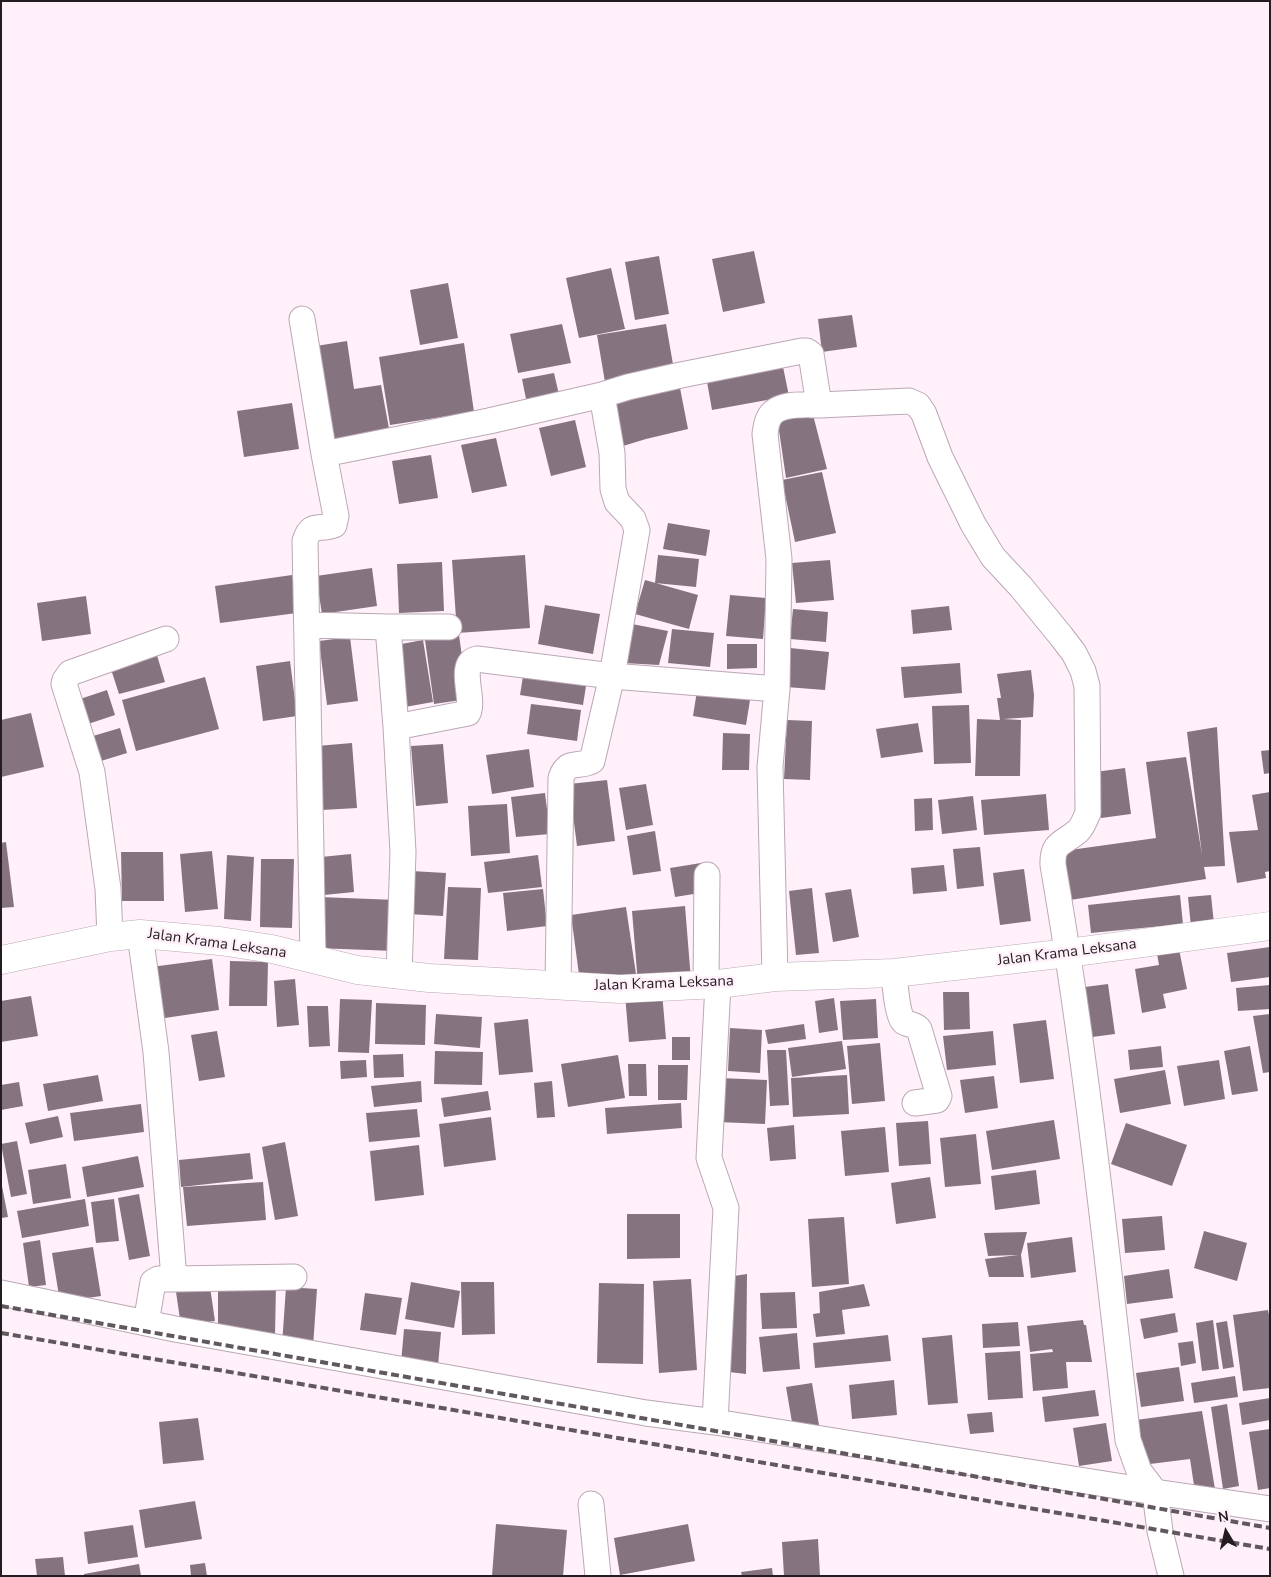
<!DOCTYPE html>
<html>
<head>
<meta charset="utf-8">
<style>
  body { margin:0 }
  #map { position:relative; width:1271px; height:1577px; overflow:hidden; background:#fff0fa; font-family:"Nunito Sans",sans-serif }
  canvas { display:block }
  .frame { position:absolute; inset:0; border:2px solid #231c21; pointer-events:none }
  .north { position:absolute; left:1201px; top:1507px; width:50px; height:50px; -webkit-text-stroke:4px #fff0fa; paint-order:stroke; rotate:351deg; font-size:14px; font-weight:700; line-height:20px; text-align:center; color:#231c21 }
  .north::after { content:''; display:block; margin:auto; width:18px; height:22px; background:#231c21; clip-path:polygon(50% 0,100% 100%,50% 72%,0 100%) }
</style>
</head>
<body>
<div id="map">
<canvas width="1271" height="1577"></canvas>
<div class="frame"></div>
<div class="north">N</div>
</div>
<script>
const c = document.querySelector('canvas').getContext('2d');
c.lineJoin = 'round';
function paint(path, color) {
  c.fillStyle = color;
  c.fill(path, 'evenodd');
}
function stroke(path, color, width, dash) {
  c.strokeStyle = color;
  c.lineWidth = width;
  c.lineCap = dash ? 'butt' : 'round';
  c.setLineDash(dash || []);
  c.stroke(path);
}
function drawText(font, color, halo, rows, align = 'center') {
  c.font = font + ' "Nunito Sans",sans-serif';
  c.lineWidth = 5;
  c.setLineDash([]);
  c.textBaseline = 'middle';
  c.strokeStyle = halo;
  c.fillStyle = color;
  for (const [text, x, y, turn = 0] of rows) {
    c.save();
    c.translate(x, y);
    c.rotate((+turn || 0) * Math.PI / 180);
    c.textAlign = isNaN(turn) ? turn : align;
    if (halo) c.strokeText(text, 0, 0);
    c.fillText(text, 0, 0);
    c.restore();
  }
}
const building = new Path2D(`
  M754,251l11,52 -42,9 -11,-53z
  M659,256l10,58 -34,6 -10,-58z
  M611,268l14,61 -46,9 -13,-60z
  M448,283l10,55 -38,7 -10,-55z
  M852,315l5,32 -35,5 -4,-33z
  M562,324l9,39 -53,10 -8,-39z
  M666,324l8,46 -69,12 -8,-47z
  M347,341l7,48 27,-4 9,49 -64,10 -16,-97z
  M464,343l10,69 -84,13 -11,-68z
  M782,362l7,34 -77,14 -6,-34z
  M554,373l6,26 -33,5 -5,-25z
  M680,388l8,41 -42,10 -23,7 -13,-41 24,-7z
  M292,403l7,46 -55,8 -7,-46z
  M812,411l15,58 -41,9 -9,-61z
  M575,420l11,47 -35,9 -12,-48z
  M496,438l11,48 -35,7 -11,-48z
  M431,455l7,43 -39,6 -7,-43z
  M822,472l14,61 -41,9 -13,-62z
  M668,523l42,7 -4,26 -43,-7z
  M525,555l5,73 -73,5 -5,-73z
  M658,555l41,4 -3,28 -41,-4z
  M830,560l4,40 -38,3 -4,-40z
  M442,562l2,49 -45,2 -2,-49z
  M372,568l5,38 -55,8 -6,-38z
  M292,575l5,38 -77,10 -5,-37z
  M645,580l53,15 -9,34 -54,-15z
  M730,595l36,3 -3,41 -37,-3z
  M86,596l5,38 -49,7 -5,-38z
  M545,605l55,9 -7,40 -55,-10z
  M949,606l3,24 -39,4 -2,-24z
  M793,609l35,3 -2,30 -36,-3z
  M632,624l36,7 -9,34 -36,-2z
  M672,629l42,4 -4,34 -42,-4z
  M459,635l9,64 -34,5 -9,-64z
  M350,637l8,64 -31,4 -8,-64z
  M423,640l10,62 -28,5 -9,-62z
  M727,644h30v24l-30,1z
  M790,648l39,4 -4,38 -39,-3z
  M156,652l9,30 -46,12 -10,-31z
  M290,661l7,55 -34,5 -7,-55z
  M960,663l2,30 -58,5 -3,-31z
  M1031,670l3,25 -1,22 -30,2 18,1 -1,56h-45l2,-57 23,1 -3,-22h4l-4,-24z
  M523,676l63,10 -3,19 -63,-10z
  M205,677l14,52 -83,22 -14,-51z
  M107,690l8,25 -27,9 -8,-25z
  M697,691l53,9 -4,25 -53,-9z
  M531,704l50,6 -4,31 -50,-7z
  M969,705l2,58 -37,1 -2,-58z
  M31,713l13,54 -43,10v-57z
  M787,720l25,1 -2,59 -26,-1z
  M918,723l5,29 -42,6 -5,-29z
  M1217,727l8,139 -21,1 2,12 -136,21 -7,-49 93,-13 -10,-76 40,-5 16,98 -15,-123z
  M120,728l7,25 -26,8 -8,-25z
  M723,733l27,1 -1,36h-27z
  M352,743l5,65 -35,2 -5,-64z
  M443,744l5,59 -32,3 -5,-60z
  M529,749l5,38 -42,7 -6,-39z
  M1270,750v23l-6,1 -3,-23z
  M1125,768l6,46 -30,4 -6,-46z
  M607,780l8,61 -38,5 -8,-62z
  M646,784l7,41 -27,5 -7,-42z
  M1270,792v79l-5,1 1,6 -29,5 -8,-51 29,-2 -6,-35z
  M545,793l5,41 -34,3 -5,-40z
  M1046,794l3,36 -65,5 -3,-35z
  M973,796l4,34 -35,4 -4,-34z
  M932,798l1,32 -18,1 -1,-32z
  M507,804l3,49 -39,3 -3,-50z
  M655,831l6,40 -28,4 -6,-39z
  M6,842l8,65 -13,1v-65z
  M980,847l4,39 -27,3 -4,-40z
  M212,851l6,58 -33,3 -5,-58z
  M121,852h42l1,49h-42z
  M351,854l3,38 -30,3 -3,-38z
  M227,855l27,2 -3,64 -27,-2z
  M538,855l4,32 -54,6 -4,-31z
  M261,859h33l-2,69 -32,-1z
  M701,863l5,29 -31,5 -5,-29z
  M944,865l3,26 -34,3 -2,-26z
  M1024,869l7,52 -31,4 -7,-52z
  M411,871l35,2 -3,43 -35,-2z
  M448,887l33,1 -3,72 -34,-1z
  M812,888l7,65 -23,2 -7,-64z
  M543,889l4,37 -40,5 -4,-38z
  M851,889l8,48 -26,5 -8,-49z
  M1180,895l3,29 -92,9 -3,-28z
  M1211,895l3,29 -23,3 -3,-30z
  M319,897l78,3 -2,51 -79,-3z
  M685,906l6,74 -53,4 -6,-73z
  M626,907l10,67 -56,8 -9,-67z
  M1178,944l9,45 -24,5 3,14 -24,5 -7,-44 24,-4 -3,-17z
  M1270,947v30l-39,5 -4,-29z
  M212,959l7,51 -61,9 -7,-52z
  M230,961l38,1 -1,44h-38z
  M295,979l4,46 -22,2 -3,-46z
  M1108,984l7,50 -23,3 -7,-50z
  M1270,985v24l-32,2 -2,-23z
  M662,992l4,47 -37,3 -4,-47z
  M943,992h26l1,37 -26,1z
  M31,996l7,40 -37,6v-41z
  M834,998l4,32 -19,3 -4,-32z
  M340,999l32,1 -3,53 -31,-1z
  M876,999l2,39 -35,2 -3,-39z
  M376,1003l50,2 -1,40 -50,-1z
  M307,1006h21l2,40 -21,1z
  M436,1014l46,3 -2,31 -46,-4z
  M1270,1014v58l-7,1 -10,-57z
  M528,1019l5,53 -34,3 -5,-52z
  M1046,1020l8,59 -34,4 -7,-59z
  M804,1024l2,15 -38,5 -3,-14z
  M730,1028l32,2 -2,43 -32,-2z
  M217,1031l8,46 -26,4 -8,-46z
  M993,1031l3,34 -49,5 -4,-34z
  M672,1037h18v23h-18z
  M842,1041l4,28 -54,8 -4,-29z
  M880,1043l5,58 -33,3 -5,-58z
  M1161,1046l2,21 -33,3 -2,-20z
  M1250,1046l8,45 -26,4 -8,-44z
  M767,1050h19l3,55 -19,1z
  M435,1051l48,1 -1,33 -48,-1z
  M403,1054l1,23 -30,1 -1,-23z
  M618,1055l7,43 -57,9 -7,-43z
  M366,1060l1,17 -26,2 -1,-18z
  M1219,1060l6,39 -41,7 -7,-40z
  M628,1064h18l1,32h-18z
  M658,1065h30l-1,35h-29z
  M1165,1070l6,34 -51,9 -6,-34z
  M98,1075l5,26 -55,10 -5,-27z
  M847,1075l2,39 -56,3 -2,-39z
  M994,1076l4,32 -33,5 -5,-33z
  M720,1078l47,2 -2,44 -47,-2z
  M421,1081l1,21 -48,5 -3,-21z
  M552,1081l3,36 -18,1 -3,-35z
  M19,1082l4,24 -22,4v-25z
  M488,1091l3,19 -47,7 -3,-19z
  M681,1103l1,25 -75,6 -2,-26z
  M141,1104l3,28 -70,9 -4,-28z
  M417,1109l3,28 -51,5 -3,-29z
  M58,1116l5,21 -33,7 -5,-21z
  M491,1117l5,43 -52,7 -5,-43z
  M1054,1120l6,39 -68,11 -6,-39z
  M928,1121l3,43 -32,2 -3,-43z
  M1126,1123l61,22 -15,41 -61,-22z
  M794,1125l2,34 -26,2 -3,-33z
  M885,1127l4,45 -44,4 -4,-45z
  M976,1134l5,50 -36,3 -5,-49z
  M17,1141l10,53 -16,3 -10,-53z
  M285,1142l13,74 -23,4 -13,-73z
  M419,1145l5,50 -49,6 -5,-50z
  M250,1153l3,26 -72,8 -2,-27z
  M138,1156l6,31 -57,10 -5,-30z
  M66,1164l5,34 -38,6 -5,-34z
  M1036,1170l4,34 -45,6 -4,-34z
  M930,1177l6,41 -40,6 -5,-41z
  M1,1181l7,36 -7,1z
  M263,1182l3,38 -79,6 -4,-39z
  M139,1194l11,62 -21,4 -11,-62z
  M85,1199l4,27 -67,12 -5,-27z
  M114,1199l5,42 -23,2 -5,-41z
  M627,1214h53v44l-53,1z
  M1162,1216l3,34 -40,3 -3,-34z
  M844,1217l5,67 -37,3 -4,-68z
  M1204,1231l43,12 -10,38 -43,-13z
  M1027,1232l-6,23 3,22h-35l-4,-18 33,-4 -30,1 -4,-23z
  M1072,1237l4,35 -45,6 -4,-35z
  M40,1240l6,45 -17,2 -6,-44z
  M93,1247l8,49 -41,6 -8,-49z
  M1169,1269l4,29 -46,6 -3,-28z
  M747,1274l-1,100 -17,-2 -2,-95z
  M691,1279l6,91 -38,3 -6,-92z
  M209,1280l6,41 -34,5 -6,-41z
  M411,1282l49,9 -6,37 -49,-9z
  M461,1282h33l1,52 -33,1z
  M599,1283l45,1 -1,80 -46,-1z
  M218,1284l58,1 -1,50 -57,-1z
  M864,1284l6,22 -28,4 3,24 -29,3 -3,-23 7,-1 -1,-21z
  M286,1287l31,2 -4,58 -31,-2z
  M795,1292l2,36 -35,1 -2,-36z
  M365,1293l37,5 -6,37 -36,-5z
  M1268,1310l2,10v68l-27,3 -10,-76z
  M1175,1313l3,19 -34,7 -4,-20z
  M1083,1320l1,5h2l6,37h-26l2,26 -35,3 -3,-37 23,-2 -1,-3 -22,3 -3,-26z
  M1213,1320l6,49 -17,2 -6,-48z
  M1227,1321l7,46 -11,2 -7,-46z
  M1018,1322l2,24 -37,2 -1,-24z
  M404,1329l37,3 -3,34 -37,-3z
  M797,1333l3,36 -37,3 -4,-35z
  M888,1335l3,26 -76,7 -2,-25z
  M952,1335l6,68 -30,2 -6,-67z
  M1193,1341l3,22 -15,3 -3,-23z
  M1020,1351l3,47 -35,2 -3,-47z
  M1179,1367l5,34 -43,6 -5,-34z
  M1235,1376l3,21 -44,6 -3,-20z
  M894,1380l3,35 -45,4 -3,-34z
  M812,1383l7,42 -26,3 -7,-41z
  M1095,1390l4,26 -54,6 -3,-25z
  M1270,1398v22l-28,5 -3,-22z
  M1227,1404l12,82 -16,3 -12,-82z
  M1202,1411l13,78 -20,3 -5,-33 -48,6 -6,-45z
  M992,1412l2,20 -24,2 -3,-20z
  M198,1418l6,42 -41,4 -4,-42z
  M1106,1423l6,38 -33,5 -6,-38z
  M1270,1429v59l-12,2 -9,-58z
  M195,1501l7,38 -57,9 -6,-38z
  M496,1524l71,6 -4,46h-71z
  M688,1524l7,37 -75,14 -6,-37z
  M133,1525l5,32 -50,7 -4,-32z
  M818,1539l2,37h-36l-2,-34z
  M63,1557l2,19h-28l-2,-17z
  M205,1563l2,13h-16l-1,-11z
  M139,1564l2,12h-57v-2z
  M772,1568l1,8h-31l-1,-4z`);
const minor = new Path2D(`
  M302,319l22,135 12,62 -2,9c-15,6 -23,-4 -29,16l8,417
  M324,454l165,-33 113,-26 26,-8 53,-12 121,-24h5l4,3 8,51 90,-4 9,4 6,9 16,43 33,67 20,33 28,30 40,49 13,17 9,18 4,15 1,127c-3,6 -5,13 -10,18 -15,13 -26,11 -25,34 33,190 53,383 75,575l11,31 16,21 5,39 11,45
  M307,625l81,2 8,100
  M388,627h61
  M140,934l16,118 18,227h-16l-5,3 -7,41
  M110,937l-2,-48 -16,-117 -28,-88 1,-4 5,-7 96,-34
  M894,973c1,9 3,44 10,49 5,3 10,2 15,7l20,67 -2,4 -22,3
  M399,975l4,-123 -7,-125 72,-14c7,-15 -11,-49 9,-54l135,17 25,-146 -4,-11 -16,-17 -4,-13 -1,-36 -10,-58
  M775,977l-5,-210 7,-78 2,-130 -14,-125c1,-5 1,-11 4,-16 8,-16 35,-13 50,-13
  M706,984l1,-109
  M558,986l3,-208c6,-19 17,-10 31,-17l20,-85 165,13
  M174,1279l120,-2
  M1,1293l174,36 471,84 69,9 440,70 115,17
  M715,1422l11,-214 -17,-50 9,-174
  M591,1504l7,72`);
const tertiary = new Path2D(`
  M1,960l109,-23 30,-3 80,7 52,8 85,21 72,8 191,11 98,-5 57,-7 119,-4 174,-20 202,-27`);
const rail = new Path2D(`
  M1,1306l1269,222
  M1,1333l1269,216`);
const streetNames = [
  ["Jalan Krama Leksana",217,944,8],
  ["Jalan Krama Leksana",1067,953,-7],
  ["Jalan Krama Leksana",664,984,-2]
];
paint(building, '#857480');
stroke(minor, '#baa8b5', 27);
stroke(tertiary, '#baa8b5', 29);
stroke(minor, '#fff', 25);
stroke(tertiary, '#fff', 28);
stroke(rail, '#61575e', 4, [8, 4]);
drawText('15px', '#231c21', '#fff0fa', streetNames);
</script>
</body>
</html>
